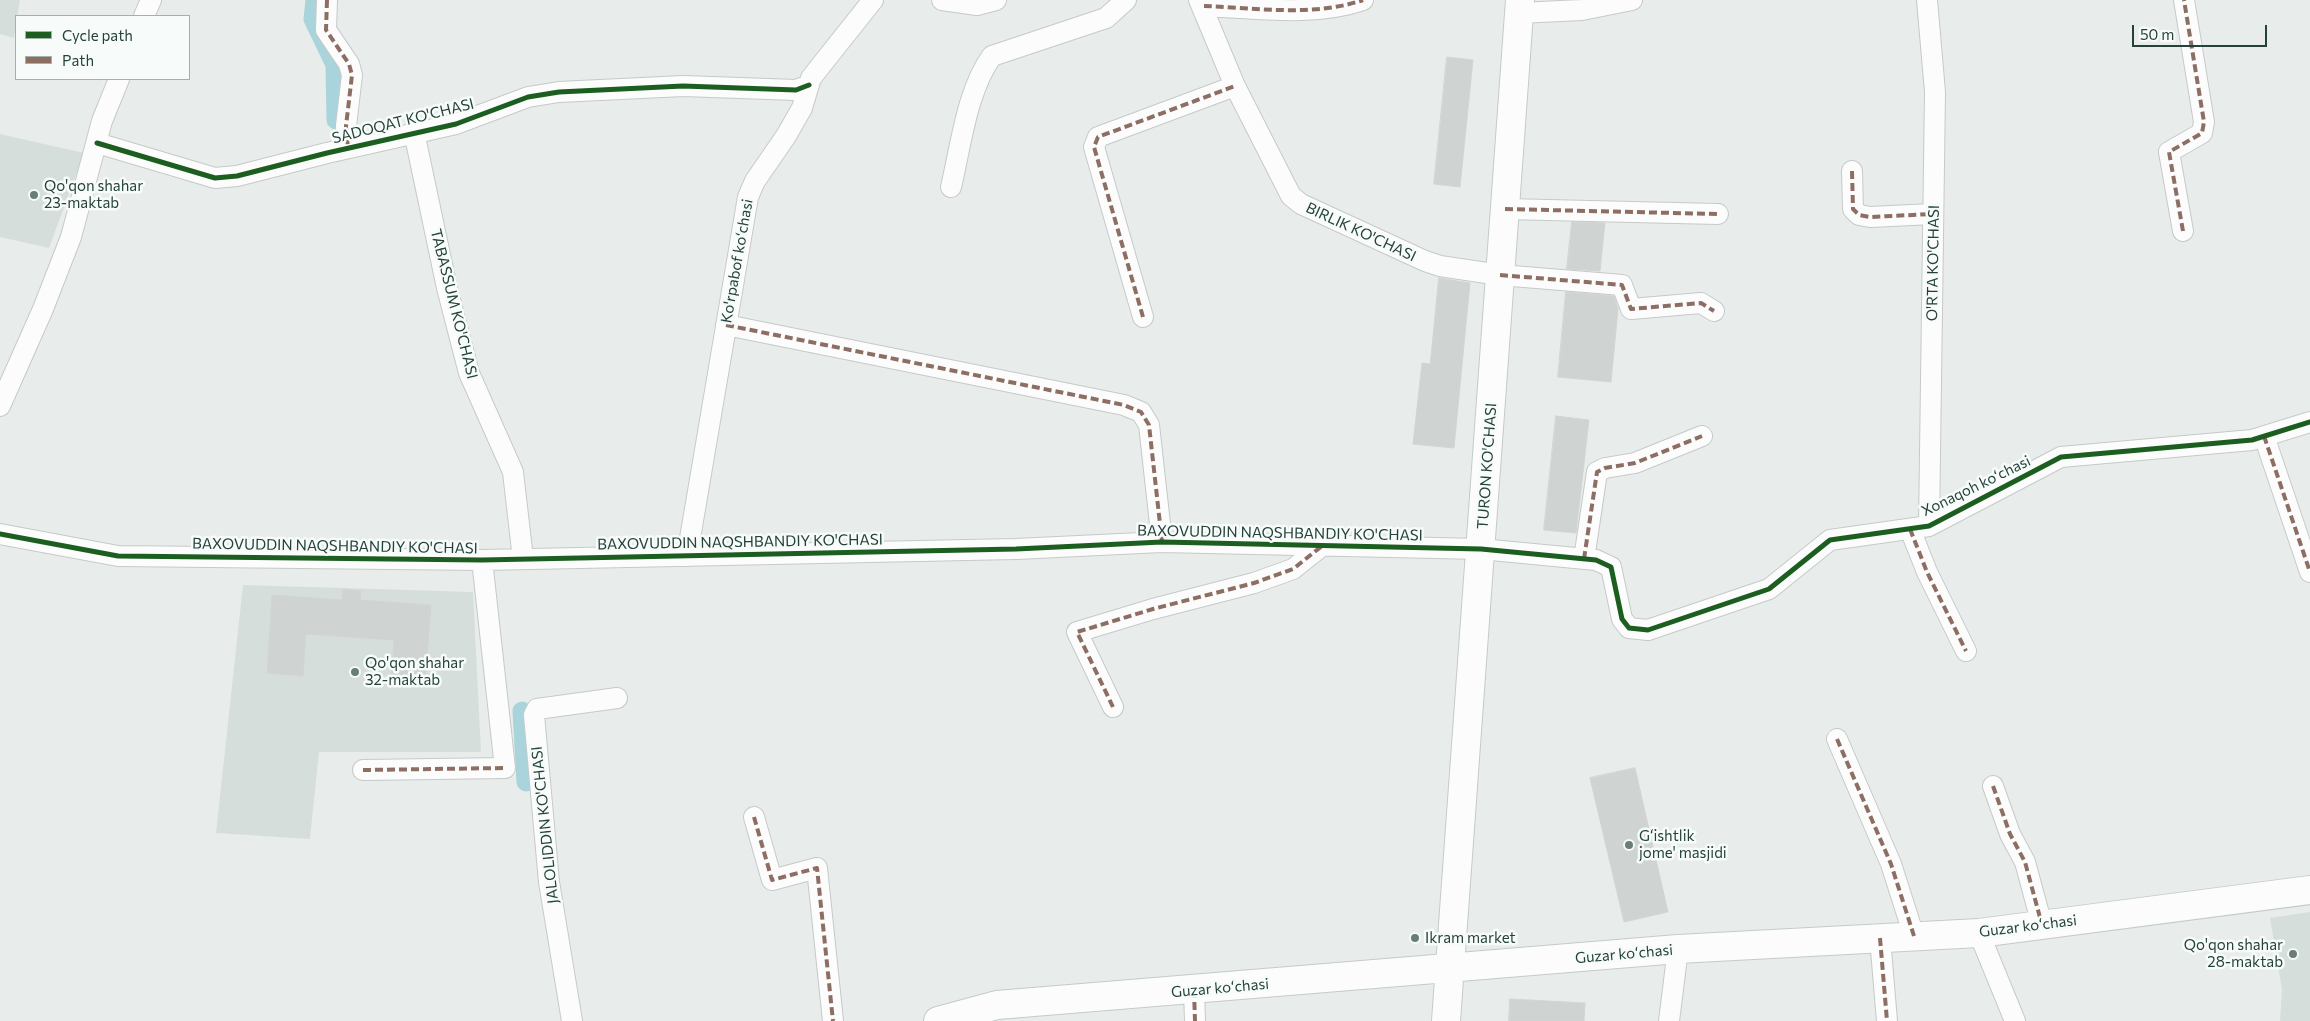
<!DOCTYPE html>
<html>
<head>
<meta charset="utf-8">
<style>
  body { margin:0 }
  #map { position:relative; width:2310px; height:1021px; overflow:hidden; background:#e8edeb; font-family:Commissioner,sans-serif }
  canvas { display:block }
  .legend { position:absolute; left:15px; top:15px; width:175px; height:65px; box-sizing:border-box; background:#f7fbf9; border:1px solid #a3b1ad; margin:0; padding:6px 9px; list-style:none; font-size:15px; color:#24423a }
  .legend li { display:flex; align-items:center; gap:10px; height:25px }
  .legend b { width:25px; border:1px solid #a3b1ad }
  .scale { position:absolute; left:2132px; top:25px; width:135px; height:22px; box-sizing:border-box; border:2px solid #24423a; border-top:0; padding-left:6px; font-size:15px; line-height:18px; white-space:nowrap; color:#24423a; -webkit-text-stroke:4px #f7fbf9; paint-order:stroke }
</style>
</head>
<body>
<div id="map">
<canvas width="2310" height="1021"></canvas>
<ul class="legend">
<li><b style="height:6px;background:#1b5e20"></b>Cycle path</li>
<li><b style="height:6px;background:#8d6e63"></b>Path</li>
</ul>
<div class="scale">50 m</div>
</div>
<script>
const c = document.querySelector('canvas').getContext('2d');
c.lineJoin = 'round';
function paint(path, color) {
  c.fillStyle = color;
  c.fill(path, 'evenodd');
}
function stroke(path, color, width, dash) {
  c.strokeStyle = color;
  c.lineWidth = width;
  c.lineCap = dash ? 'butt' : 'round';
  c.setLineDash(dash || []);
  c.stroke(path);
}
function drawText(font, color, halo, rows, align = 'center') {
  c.font = font + ' Commissioner,sans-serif';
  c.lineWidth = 5;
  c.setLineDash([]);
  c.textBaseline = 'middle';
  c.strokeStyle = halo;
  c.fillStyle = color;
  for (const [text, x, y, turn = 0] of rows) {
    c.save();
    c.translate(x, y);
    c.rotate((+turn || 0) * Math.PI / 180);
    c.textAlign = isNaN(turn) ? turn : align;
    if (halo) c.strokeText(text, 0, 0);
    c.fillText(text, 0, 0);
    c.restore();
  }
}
const built = new Path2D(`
  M0,0h20l-6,38 -14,-4z
  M0,134l84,19 -35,95 -49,-11z
  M243,585l230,7 8,160h-162l-9,87 -94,-6z
  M2310,912v109h-30l2,-31 -12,-72z`);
const canal = new Path2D(`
  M315,0l-2,19 22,46 1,55
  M522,711l4,71`);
const building = new Path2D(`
  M1447,57l26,3 -13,127 -26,-3z
  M1572,222l33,1 -5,48 -33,-2z
  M1439,278l31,5 -16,165 -41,-4 9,-81 8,1z
  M1566,292l48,4 4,13 -7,73 -53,-5z
  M1556,416l33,4 -13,113 -32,-3z
  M343,589l18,2 -1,9 71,5 -6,78 -34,-2 3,-41 -88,-6 -3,42 -36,-3 5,-78 70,5z
  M1635,768l33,144 -44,10 -34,-144z
  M1510,999l75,4 -1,18h-75z`);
const street = new Path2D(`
  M327,0l-1,30 23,34 3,11 -6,51 2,22
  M942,0l35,5 19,-5
  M1199,0l36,86 56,110 10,8 124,57 15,5 60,9 122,10 9,24 70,-6 13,8
  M1927,0l8,92 -6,434
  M1204,6c51,2 110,11 159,-6
  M1519,13l63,-3 50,-10
  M144,16l7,-16
  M414,132l33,156 22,85 44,99 10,87
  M97,143l118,35 22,-2 90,-23 129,-29 72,-27 31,-5 124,-6 113,4 13,-5
  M1852,171l1,38 6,6 11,2 63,-3
  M951,187c10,-42 16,-97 41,-131l114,-38 20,-18
  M1505,209l213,5
  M2183,231l-14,-79 33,-19 2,-11 -20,-122
  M1143,317l-49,-170 4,-10 137,-51
  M726,325l398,80 17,7 8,13 13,117
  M0,406l43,-97 28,-72 31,-116 17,-42
  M2264,436l46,136
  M1910,529l17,43 39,79
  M0,534l118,22 364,4 534,-11 146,-7 319,7 115,11 15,7 11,52 7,9 19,2 121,-41 61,-49 99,-14 132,-69 191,-17 58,-18
  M687,556l61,-359 7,-16 31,-45 16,-28 9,-30 62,-78
  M1584,559l13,-87 8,-4 30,-5 67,-27
  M1113,707l-36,-75 76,-23 101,-26 39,-14 29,-23
  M1837,739l54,125 23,72
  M363,770l142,-2 -23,-208
  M1993,786l17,48 15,28 17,63
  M754,817l18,63 45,-12 16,153
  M1979,933l36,88
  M1880,938l7,83
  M1194,990l1,31
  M572,1021l-23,-139 -15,-167 3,-6 80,-11
  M1669,1021l9,-72`);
const secondary = new Path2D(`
  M938,1021l59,-16 681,-56 301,-16 331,-43
  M1446,1021l74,-1021`);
const quiet = new Path2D(`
  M327,0l-1,30 23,34 3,11 -6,51 2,22
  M1204,6c51,2 110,11 159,-6
  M1852,171l1,38 6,6 11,2 63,-3
  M1505,209l213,5
  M2183,231l-14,-79 33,-19 2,-11 -20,-122
  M1500,275l122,10 9,24 70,-6 13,8
  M1143,317l-49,-170 4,-10 137,-51
  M726,325l398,80 17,7 8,13 13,117
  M2264,436l46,136
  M1910,529l17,43 39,79
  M1584,559l13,-87 8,-4 30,-5 67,-27
  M1113,707l-36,-75 76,-23 101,-26 39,-14 29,-23
  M1837,739l54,125 23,72
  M363,770l142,-2
  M1993,786l17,48 15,28 17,63
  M754,817l18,63 45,-12 16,153
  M1880,938l7,83
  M1194,990l1,31`);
const cycleway = new Path2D(`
  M97,143l118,35 22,-2 90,-23 129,-29 72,-27 31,-5 124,-6 113,4 13,-5
  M0,534l118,22 364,4 534,-11 146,-7 319,7 115,11 15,7 11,52 7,9 19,2 121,-41 61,-49 99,-14 132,-69 191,-17 58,-18`);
const markers = [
  [34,195,5,"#697e78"],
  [355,672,5,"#697e78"],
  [1629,845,5,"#697e78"],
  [1415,938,5,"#697e78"],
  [2293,954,5,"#697e78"]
];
const streetNames = [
  ["SADOQAT KO'CHASI",403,121,-14],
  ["BIRLIK KO'CHASI",1361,232,25],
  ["Ko'rpabof koʻchasi",737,261,-80],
  ["O'RTA KO'CHASI",1933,263,-89],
  ["TABASSUM KO'CHASI",454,304,76],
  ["TURON KO'CHASI",1487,466,-86],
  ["Xonaqoh koʻchasi",1976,486,-26],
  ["BAXOVUDDIN NAQSHBANDIY KO'CHASI",1280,533,1],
  ["BAXOVUDDIN NAQSHBANDIY KO'CHASI",740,542,-1],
  ["BAXOVUDDIN NAQSHBANDIY KO'CHASI",335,546,1],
  ["JALOLIDDIN KO'CHASI",545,825,-96],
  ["Guzar koʻchasi",2028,926,-7],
  ["Guzar koʻchasi",1624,954,-5],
  ["Guzar koʻchasi",1220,988,-5]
];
const poiNames = [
  ["Qo'qon shahar",44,186],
  ["23-maktab",44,203],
  ["Qo'qon shahar",365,663],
  ["32-maktab",365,680],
  ["Gʻishtlik",1639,836],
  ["jome' masjidi",1639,853],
  ["Ikram market",1425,938],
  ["Qo'qon shahar",2283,945,"right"],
  ["28-maktab",2283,962,"right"]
];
paint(built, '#d6dedb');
stroke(canal, '#a9d4db', 19);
paint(building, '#cfd4d2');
stroke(building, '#d1d6d4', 1);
stroke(street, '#c5cac8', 22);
stroke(secondary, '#c3cbc8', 30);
stroke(street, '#fcfcfc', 20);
stroke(secondary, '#fcfcfc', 28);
stroke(quiet, '#8d6e63', 4, [8, 4]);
stroke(cycleway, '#1b5e20', 5);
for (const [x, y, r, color] of markers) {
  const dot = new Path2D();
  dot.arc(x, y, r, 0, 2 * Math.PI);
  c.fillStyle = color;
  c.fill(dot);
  stroke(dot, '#f7fbf9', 2);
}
drawText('15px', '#24423a', '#f7fbf9', streetNames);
drawText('15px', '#24423a', '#f7fbf9', poiNames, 'left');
</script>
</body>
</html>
